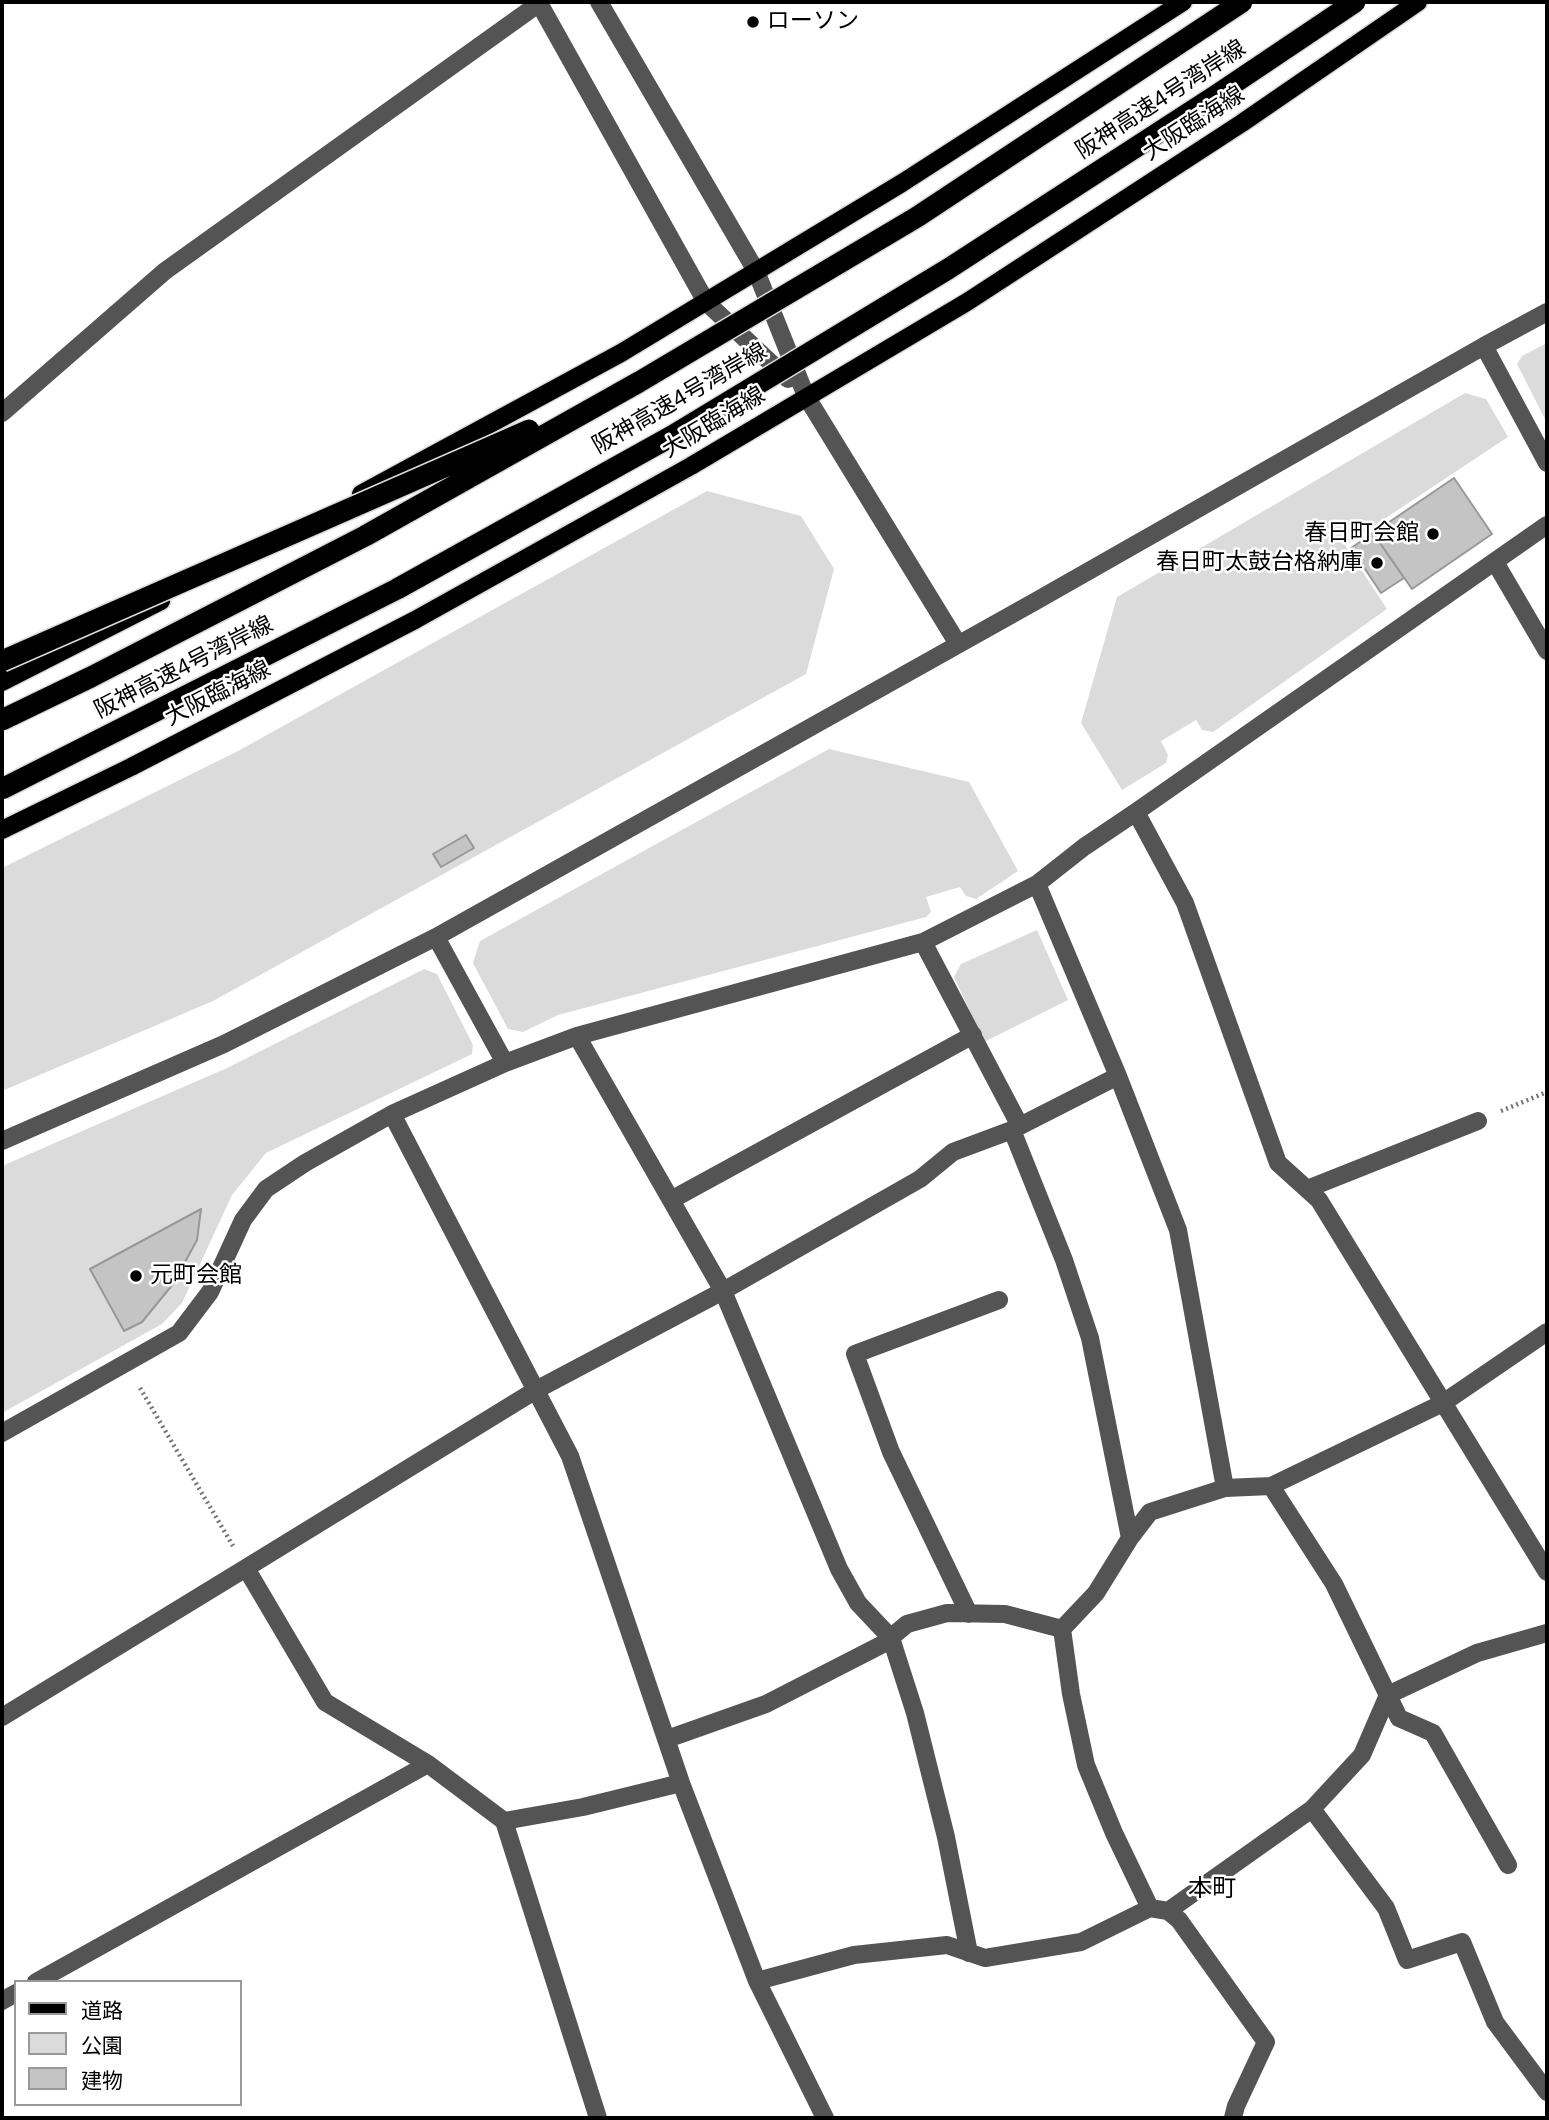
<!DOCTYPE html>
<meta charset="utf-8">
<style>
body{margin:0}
#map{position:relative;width:1549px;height:2120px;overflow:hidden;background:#fff;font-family:Arial,"Noto Sans JP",sans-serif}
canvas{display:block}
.frame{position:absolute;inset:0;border:4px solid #000;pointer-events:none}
.legend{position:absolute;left:14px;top:1980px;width:228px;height:126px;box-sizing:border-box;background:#fff;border:2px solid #999;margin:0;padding:9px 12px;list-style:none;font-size:21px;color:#000}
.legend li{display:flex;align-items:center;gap:14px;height:35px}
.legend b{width:35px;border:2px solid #999}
</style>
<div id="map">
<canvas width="1549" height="2120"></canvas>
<div class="frame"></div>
<ul class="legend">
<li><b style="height:9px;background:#000"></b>道路</li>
<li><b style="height:19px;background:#dbdbdb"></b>公園</li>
<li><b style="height:19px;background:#c4c4c4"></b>建物</li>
</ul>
</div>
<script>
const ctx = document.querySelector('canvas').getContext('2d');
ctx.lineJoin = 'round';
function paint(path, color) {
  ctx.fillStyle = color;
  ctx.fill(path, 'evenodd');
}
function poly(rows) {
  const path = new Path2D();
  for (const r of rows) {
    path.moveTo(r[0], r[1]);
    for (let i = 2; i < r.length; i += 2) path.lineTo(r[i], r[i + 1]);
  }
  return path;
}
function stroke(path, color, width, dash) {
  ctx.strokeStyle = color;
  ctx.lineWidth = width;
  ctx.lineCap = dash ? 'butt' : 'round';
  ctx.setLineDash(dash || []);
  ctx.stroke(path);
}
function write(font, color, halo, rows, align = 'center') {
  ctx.font = font + ' Arial,"Noto Sans JP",sans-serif';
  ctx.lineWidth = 5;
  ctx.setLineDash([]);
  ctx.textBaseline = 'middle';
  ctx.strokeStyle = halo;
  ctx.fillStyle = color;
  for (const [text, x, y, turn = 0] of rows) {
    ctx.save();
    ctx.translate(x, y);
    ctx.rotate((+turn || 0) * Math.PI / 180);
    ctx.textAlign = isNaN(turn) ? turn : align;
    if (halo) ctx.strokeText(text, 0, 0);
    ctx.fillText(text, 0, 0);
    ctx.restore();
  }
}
paint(poly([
 [1547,343,1547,423,1517,364,1522,356],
 [1465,393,1486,399,1508,437,1345,545,1387,609,1213,732,1202,730,1196,720,1161,741,1168,755,1166,763,1122,790,1081,723,1117,597],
 [707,491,801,516,834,569,806,674,213,1001,2,1091,2,868,238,751],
 [829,749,969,782,1018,871,976,899,966,896,960,887,926,897,931,912,926,917,558,1015,523,1032,508,1029,473,963,480,941],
 [1037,930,1068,1000,984,1042,954,977,961,964],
 [424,969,437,974,473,1045,472,1054,266,1153,232,1195,182,1303,162,1324,2,1413,2,1166,227,1068]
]), '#dbdbdb');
const building = poly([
 [1454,478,1492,534,1412,589,1373,533,1454,478],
 [1373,533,1404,578,1381,593,1351,548,1373,533],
 [466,835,474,848,441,867,433,854,466,835],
 [201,1209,197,1240,173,1284,142,1322,124,1331,90,1269,201,1209]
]);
paint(building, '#c4c4c4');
stroke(building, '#989898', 2);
const major = poly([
 [361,494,621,353,902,183,1183,2],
 [2,682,161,601],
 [2,830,131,767,415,620,691,466,967,302,1242,123,1418,2]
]);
stroke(major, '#dbdbdb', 21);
stroke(poly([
 [1501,1111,1547,1092],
 [140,1388,233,1546]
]), '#767676', 4.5, [2, 3.5]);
stroke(poly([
 [599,2,756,271,806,396,958,644],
 [539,3,706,302,788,379],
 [1484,346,1547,463],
 [2,413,165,271,541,2],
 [1495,562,1547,651],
 [1136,812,1185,903,1278,1163,1319,1200,1547,1572],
 [1037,884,1118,1076,1178,1230,1225,1488],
 [436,937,505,1063],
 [923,942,1020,1126],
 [577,1036,723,1291,839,1569,858,1603,891,1638,915,1713,946,1837,969,1953],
 [392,1114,570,1456,681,1783,757,1981,825,2118],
 [1012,1130,1064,1260,1090,1338,1130,1538],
 [2,1141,224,1044,436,937,1036,601,1484,346,1547,312],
 [1307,1189,1478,1121],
 [671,1200,973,1035],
 [2,1433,179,1333,210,1292,243,1220,266,1189,305,1163,392,1114,505,1063,577,1036,923,942,1037,884,1084,847,1136,812,1547,525],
 [1271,1486,1334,1584,1399,1718,1433,1733,1508,1865],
 [246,1568,536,1390,723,1291,920,1179,953,1152,1012,1130,1118,1076],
 [969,1614,891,1452,855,1354,999,1300],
 [1062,1629,1071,1694,1086,1765,1114,1833,1150,1908],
 [2,1717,246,1568,325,1702,428,1764,504,1821,598,2118],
 [667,1739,766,1704,883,1644,907,1624,947,1613,1005,1614,1062,1629,1096,1593,1130,1538,1150,1512,1225,1488,1271,1486,1443,1403,1547,1332],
 [1312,1809,1386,1908,1407,1960,1462,1942,1495,2022,1547,2092],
 [504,1821,583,1807,681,1783],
 [1168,1911,1312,1809,1362,1755,1388,1695,1477,1653,1547,1633],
 [757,1981,854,1955,947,1945,985,1958,1081,1942,1150,1908,1168,1911,1179,1920,1266,2042,1236,2106,1233,2118],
 [36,1982,428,1764],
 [2,2001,16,1993]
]), '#545454', 18);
stroke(major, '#000', 18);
const highwayBridge = poly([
 [2,661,529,430],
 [2,720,91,677,365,536,639,382,917,217,1242,2],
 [2,789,397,589,672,436,948,269,1218,94,1355,2]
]);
stroke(highwayBridge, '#dbdbdb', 24, []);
stroke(highwayBridge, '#000', 21);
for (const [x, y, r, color] of [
 [753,22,7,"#000"],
 [1433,534,7,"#000"],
 [1377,563,7,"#000"],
 [136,1276,7,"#000"]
]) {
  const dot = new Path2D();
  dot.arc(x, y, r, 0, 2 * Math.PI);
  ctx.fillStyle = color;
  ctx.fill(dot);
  stroke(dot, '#fff', 2.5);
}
write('23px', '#000', '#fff', [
 ["ローソン",767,22],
 ["春日町会館",1419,534,"right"],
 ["春日町太鼓台格納庫",1363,563,"right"],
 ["元町会館",150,1276]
], 'left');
write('23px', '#000', '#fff', [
 ["阪神高速4号湾岸線",1161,100,-33],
 ["大阪臨海線",1194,124,-33],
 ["阪神高速4号湾岸線",680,399,-30],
 ["大阪臨海線",714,423,-31],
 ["阪神高速4号湾岸線",184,668,-27],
 ["大阪臨海線",218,694,-27]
]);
write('24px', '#000', '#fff', [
 ["本町",1212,1889]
]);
</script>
